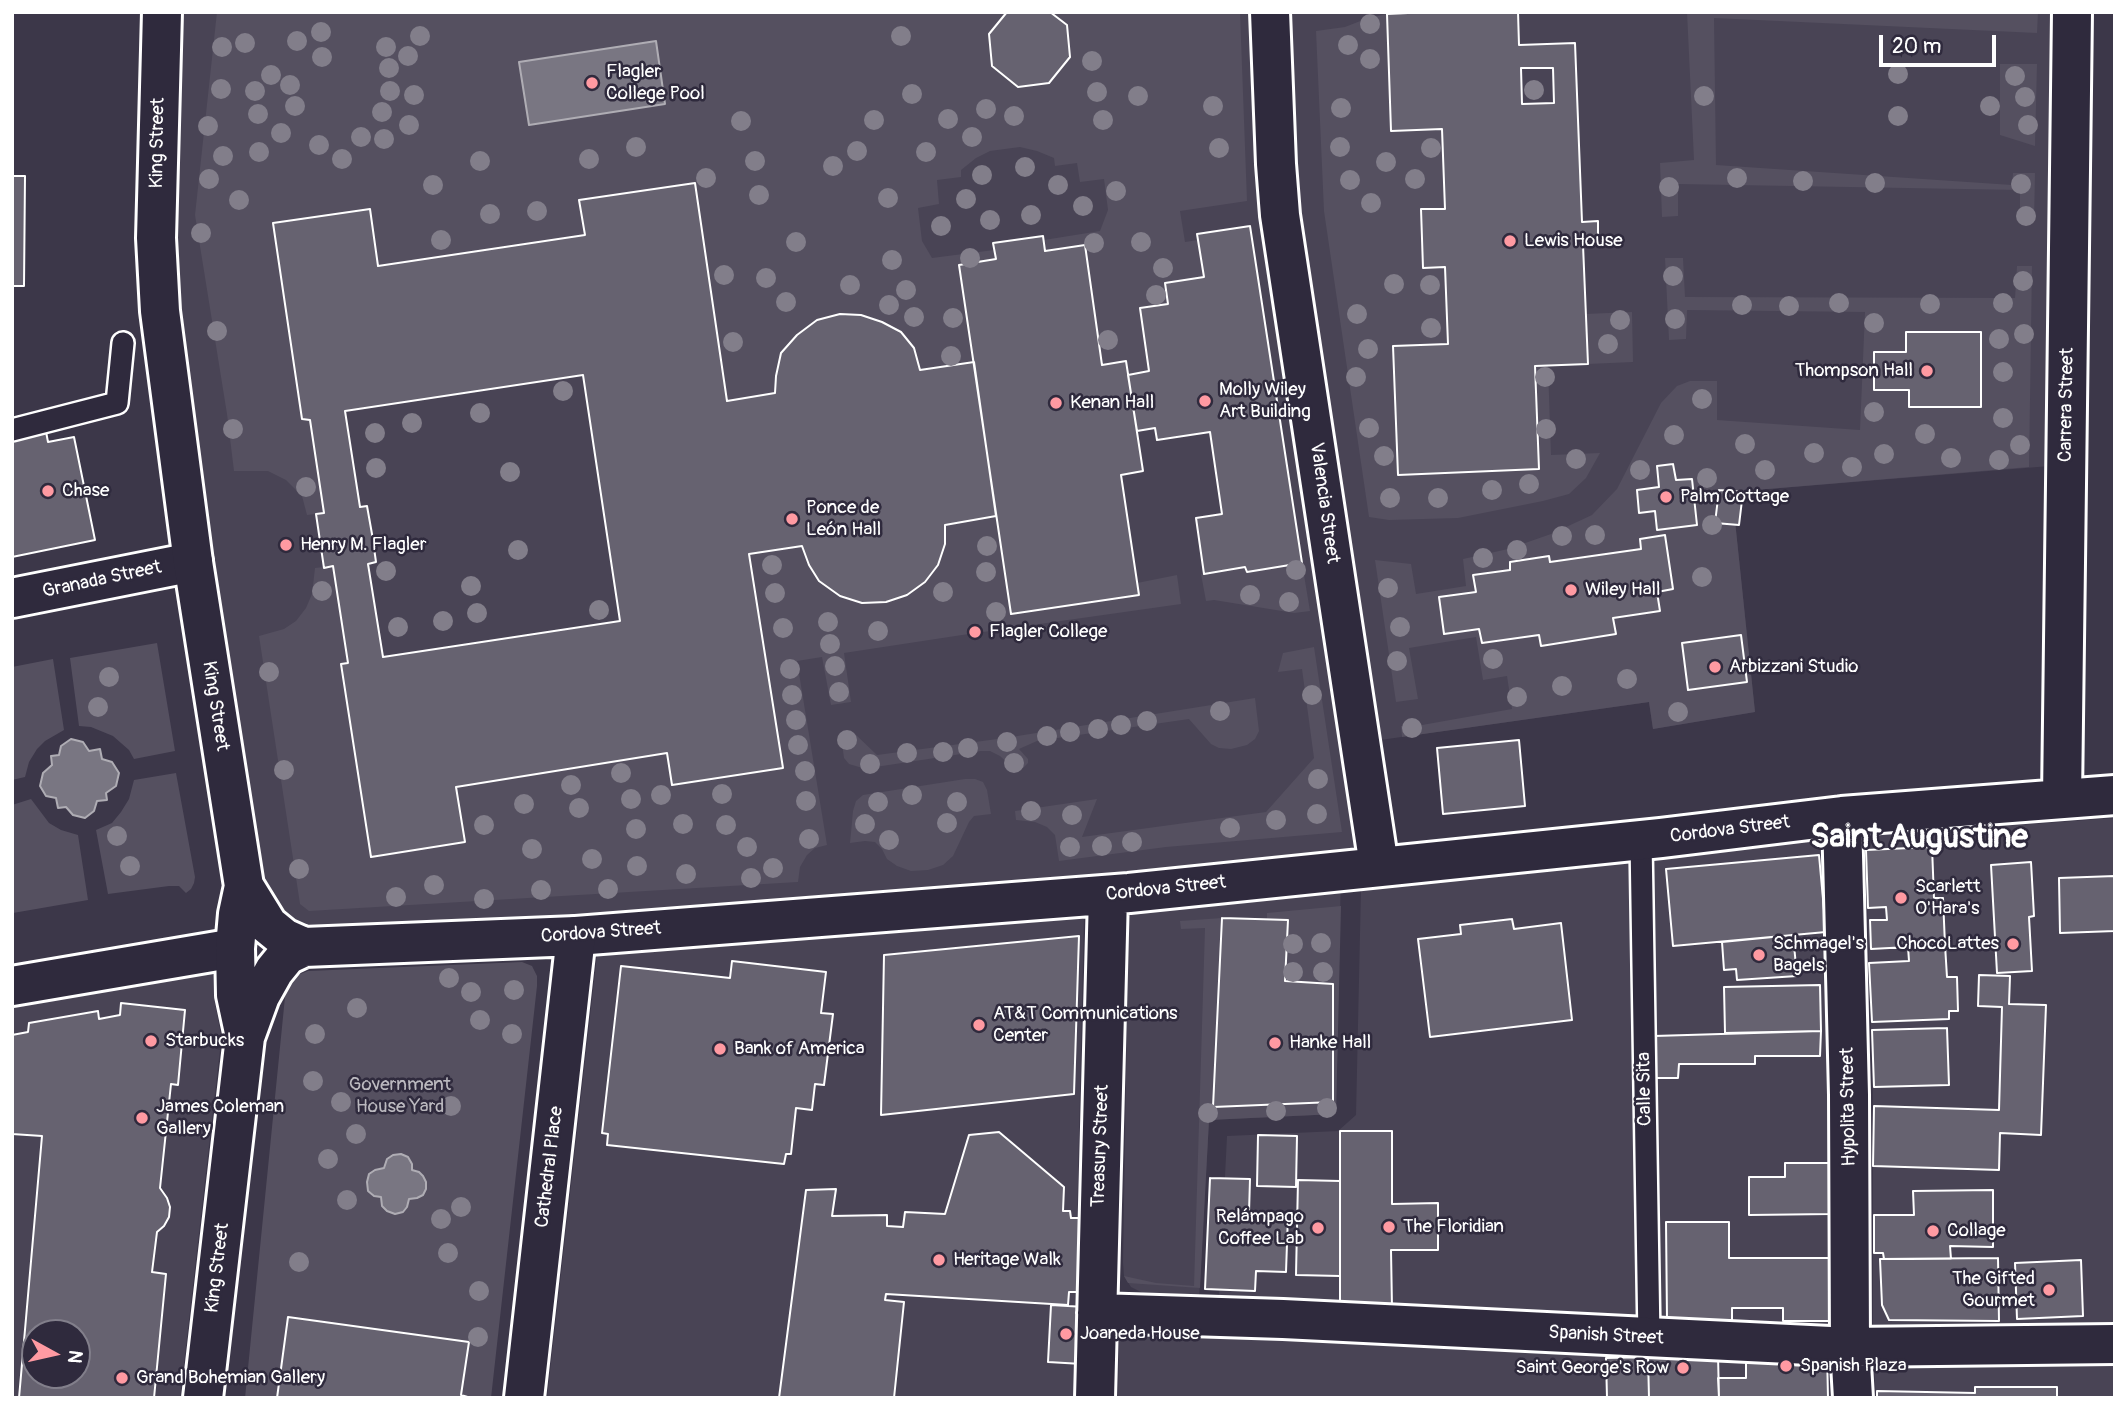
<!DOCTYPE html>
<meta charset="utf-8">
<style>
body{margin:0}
#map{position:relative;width:2127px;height:1410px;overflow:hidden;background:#3c3749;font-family:Pangolin,sans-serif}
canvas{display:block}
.frame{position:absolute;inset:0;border:14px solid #fff;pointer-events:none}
.north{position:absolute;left:21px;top:1319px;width:70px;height:70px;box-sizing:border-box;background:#2f2a3d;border:2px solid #827f8b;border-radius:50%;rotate:98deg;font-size:19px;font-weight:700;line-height:28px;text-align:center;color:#fff}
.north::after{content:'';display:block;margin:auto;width:24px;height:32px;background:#ff9aa2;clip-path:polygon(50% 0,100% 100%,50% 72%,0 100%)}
.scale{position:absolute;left:1879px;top:35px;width:117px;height:32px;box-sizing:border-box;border:4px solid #fff;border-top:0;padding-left:9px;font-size:21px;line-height:24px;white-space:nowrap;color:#fff;-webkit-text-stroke:5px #2f2a3d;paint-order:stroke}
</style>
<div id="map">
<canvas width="2127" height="1410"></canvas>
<div class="frame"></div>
<div class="north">N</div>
<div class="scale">20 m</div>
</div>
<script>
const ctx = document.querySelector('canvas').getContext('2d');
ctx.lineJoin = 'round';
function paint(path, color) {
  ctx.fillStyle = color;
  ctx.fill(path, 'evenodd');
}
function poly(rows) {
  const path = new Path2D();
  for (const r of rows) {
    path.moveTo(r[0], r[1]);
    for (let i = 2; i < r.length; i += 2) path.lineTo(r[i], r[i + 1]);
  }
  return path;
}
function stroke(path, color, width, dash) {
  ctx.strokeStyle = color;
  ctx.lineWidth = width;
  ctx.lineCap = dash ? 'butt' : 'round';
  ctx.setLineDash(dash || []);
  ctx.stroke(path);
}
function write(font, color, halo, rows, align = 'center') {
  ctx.font = font + ' Pangolin,sans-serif';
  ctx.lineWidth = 5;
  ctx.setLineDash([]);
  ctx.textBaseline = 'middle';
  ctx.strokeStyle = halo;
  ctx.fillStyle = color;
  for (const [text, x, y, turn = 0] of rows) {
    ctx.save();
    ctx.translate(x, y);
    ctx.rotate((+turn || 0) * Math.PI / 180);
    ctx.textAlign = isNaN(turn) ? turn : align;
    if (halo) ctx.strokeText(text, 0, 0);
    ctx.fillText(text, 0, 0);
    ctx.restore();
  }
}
paint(poly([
 [162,12,2056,12,2050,466,1732,492,1755,712,1653,729,1649,702,1359,743,1379,866,1341,871,1336,1114,1209,1120,1199,1300,1147,1295,1131,1287,1124,1276,1123,1262,1129,893,423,943,268,925,193,562],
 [2115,818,2115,1324,1873,1327,1873,1095,1865,836],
 [1820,840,1827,1094,1827,1326,1219,1297,1227,1136,1338,1131,1356,1115,1361,888,1680,856],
 [1084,918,1073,1398,547,1398,597,955],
 [213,973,214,998,221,1035,216,1049,220,1050,180,1398,12,1398,12,1008],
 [35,1333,77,1333,77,1375,35,1375],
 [1119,1334,1259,1338,1828,1367,1830,1398,1118,1398],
 [2115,1364,2115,1398,1876,1398,1874,1367]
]), '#494455');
paint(poly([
 [217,12,1240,12,1247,201,1180,211,1185,242,1198,240,1204,277,1165,284,1168,304,1140,309,1149,371,1128,375,1126,361,1102,365,1085,246,1045,251,1044,240,1100,231,1108,210,1104,179,1080,182,1077,163,1055,166,1054,158,1037,151,1020,147,990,151,976,158,961,170,961,177,937,180,939,204,918,208,922,241,932,258,994,250,996,259,959,265,974,362,920,370,914,348,901,332,882,322,861,315,840,314,817,320,797,335,781,353,776,376,775,393,727,401,695,183,579,200,585,235,378,266,370,209,274,223,302,419,310,420,324,513,307,515,302,496,286,480,268,471,234,471,227,414,195,215],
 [1687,12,2038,12,2037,33,1714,18,1716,165,2012,185,2013,173,2035,173,2034,222,2020,222,2020,190,1678,184,1678,216,1662,217,1660,163,1694,160],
 [1387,14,1391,130,1442,129,1445,209,1422,209,1424,267,1445,267,1448,344,1393,347,1398,475,1539,469,1535,366,1548,366,1551,455,1600,453,1586,478,1569,494,1543,501,1458,518,1389,520,1369,517,1324,211,1316,31,1345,27,1368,18],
 [2000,64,2037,64,2035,146,2000,135],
 [1665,258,1683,258,1685,297,2015,298,2017,266,2032,266,2029,467,1732,492,1755,712,1653,729,1649,702,1402,737,1401,726,1422,725,1512,709,1507,676,1483,680,1476,637,1409,648,1418,699,1396,702,1375,560,1411,564,1416,594,1466,586,1463,559,1508,549,1551,534,1592,515,1617,489,1661,403,1677,386,1690,381,1717,381,1717,420,1860,430,1865,312,1687,310,1686,339,1669,340],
 [1665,536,1673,589,1657,592,1660,611,1613,618,1615,634,1541,646,1539,635,1482,643,1479,629,1444,634,1439,597,1476,592,1474,575,1510,570,1510,562,1549,557,1551,562,1641,549,1640,539],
 [1632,312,1633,362,1588,364,1585,314],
 [996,516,1011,614,1139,595,1137,583,1177,575,1181,604,962,635,844,653,851,702,831,705,822,657,797,661,827,845,815,848,807,855,800,867,798,882,309,911,300,904,259,636,284,629,296,621,306,608,312,594,315,568,333,566,348,663,372,857,465,842,456,787,667,753,673,785,782,767,749,554,802,546,809,565,819,581,840,596,862,603,886,602,907,595,925,582,938,566,945,544,945,525],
 [1302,563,1310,611,1294,613,1214,600,1206,601,1201,574,1245,567,1247,572],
 [157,643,175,751,134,759,129,750,113,736,91,727,79,726,70,658],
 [1314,647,1342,832,1166,847,1059,861,1055,835,1047,827,1035,822,1016,820,1015,811,1097,799,1082,837,1266,812,1314,758,1302,669,1278,672,1283,653],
 [53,659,64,730,45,741,37,749,29,762,25,777,12,780,12,667],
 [1255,698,1259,731,1255,739,1247,745,1231,749,1219,748,1211,744,1189,719,1037,741,1019,749,1028,759,1028,763,1023,768,1012,767,1000,756,990,751,981,751,869,768,859,767,849,764,844,758,841,736,843,733,848,732,855,734,877,755,1005,738],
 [176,773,195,877,194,883,191,889,186,893,179,886,169,886,108,894,96,830,112,823,121,812,129,799,134,780],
 [965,779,975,779,983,782,987,790,991,814,974,816,969,822,953,856,943,865,928,870,911,871,897,866,887,859,882,849,875,842,865,841,850,843,853,811,856,801,863,795],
 [31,799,49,823,61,830,78,835,88,900,13,913,12,805],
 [1341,906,1336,1114,1209,1120,1200,1288,1128,1283,1124,1276,1156,1283,1194,1286,1205,928,1181,929,1180,921,1222,918,1213,1107,1332,1102,1333,984,1285,981,1267,920,1267,913],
 [522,962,532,966,537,976,537,986,491,1398,245,1398,286,987,290,978,308,971]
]), '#555060');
const water = poly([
 [656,41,665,104,529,125,519,62,656,41],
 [71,739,83,742,89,751,100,749,102,759,112,762,119,773,116,786,106,793,107,800,97,801,94,811,85,818,73,815,66,807,58,808,56,798,46,796,40,786,43,773,52,765,51,756,59,755,61,746,71,739],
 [401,1154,408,1157,412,1164,412,1170,419,1172,423,1176,426,1182,426,1189,423,1195,417,1198,409,1199,407,1207,403,1212,395,1214,387,1211,382,1206,381,1197,374,1196,368,1191,367,1182,369,1174,375,1170,384,1168,387,1159,393,1155,401,1154]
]);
paint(water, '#797682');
stroke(water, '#afadb4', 2);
const building = poly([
 [1007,12,1050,12,1067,25,1070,57,1049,83,1018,87,992,66,989,34,1007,12],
 [1429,12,1518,12,1519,45,1575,43,1582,222,1598,221,1598,245,1583,245,1588,364,1535,366,1539,469,1398,475,1393,346,1448,344,1445,267,1423,268,1421,209,1445,209,1442,129,1391,131,1387,14,1429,12],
 [1521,68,1553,68,1554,103,1522,104,1521,68],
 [12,176,25,176,24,286,12,286,12,176],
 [695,183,727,401,775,393,776,376,781,353,797,335,817,320,840,314,861,315,882,322,901,332,914,348,920,370,974,362,996,516,945,525,945,544,938,565,925,582,907,595,886,602,862,603,840,596,819,581,809,565,802,546,749,554,783,768,672,785,667,753,456,787,465,842,371,857,341,664,348,663,333,566,324,568,316,514,324,513,310,420,302,419,273,223,370,209,378,266,585,235,579,200,695,183],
 [583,375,620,621,383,657,368,564,376,562,372,534,367,506,360,507,345,411,583,375],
 [1250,226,1302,563,1247,572,1245,567,1204,574,1196,518,1222,514,1210,432,1157,440,1155,428,1137,431,1128,375,1149,371,1140,308,1168,304,1165,283,1204,277,1197,234,1250,226],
 [1043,236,1045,251,1085,245,1102,365,1126,361,1143,471,1121,475,1139,595,1011,614,959,265,996,259,993,243,1043,236],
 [1906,332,1981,332,1981,407,1909,407,1909,390,1874,390,1874,352,1906,352,1906,332],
 [43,416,48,442,74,437,95,540,12,557,12,422,43,416],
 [1673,464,1676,480,1692,479,1697,525,1657,530,1655,511,1639,513,1637,490,1659,487,1657,466,1673,464],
 [1719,490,1743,492,1739,525,1715,523,1719,490],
 [1665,535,1673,589,1657,592,1660,611,1613,618,1616,634,1541,646,1539,635,1482,643,1479,629,1444,634,1439,597,1476,592,1473,575,1510,570,1510,562,1549,556,1550,562,1641,549,1640,539,1665,535],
 [1741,635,1747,682,1688,690,1682,643,1741,635],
 [1519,740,1525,806,1443,814,1437,748,1519,740],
 [1932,847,1934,898,1943,898,1945,945,1871,949,1870,920,1887,920,1886,907,1868,908,1866,850,1932,847],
 [1819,855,1826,932,1673,946,1666,869,1819,855],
 [2031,862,2034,916,2029,917,2032,971,1997,973,1991,865,2031,862],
 [2115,876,2115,931,2060,933,2059,878,2115,876],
 [1222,918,1288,920,1285,981,1333,984,1333,1102,1213,1107,1222,918],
 [1512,919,1514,929,1561,923,1572,1020,1430,1037,1418,939,1461,934,1460,925,1512,919],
 [1793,935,1797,976,1737,980,1736,969,1724,970,1722,942,1793,935],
 [1079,936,1074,1094,881,1115,884,955,1079,936],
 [1945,945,1947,977,1957,977,1958,1011,1949,1011,1949,1019,1872,1022,1869,963,1909,961,1908,947,1945,945],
 [732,961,826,972,821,1013,833,1014,824,1085,815,1084,812,1110,796,1108,791,1154,786,1154,784,1164,607,1145,608,1134,602,1133,621,966,730,978,732,961],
 [1979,975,2010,976,2009,1004,2046,1005,2041,1135,2000,1133,1999,1170,1873,1166,1874,1106,1999,1110,2002,1007,1978,1006,1979,975],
 [1820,985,1821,1031,1725,1033,1724,987,1820,985],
 [121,1003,185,1010,178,1085,171,1084,160,1188,167,1198,170,1207,169,1217,164,1226,157,1232,152,1272,166,1274,154,1398,19,1398,42,1136,12,1134,12,1035,28,1032,29,1023,98,1011,99,1019,120,1015,121,1003],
 [35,1333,77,1333,77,1375,35,1375,35,1333],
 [1947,1028,1949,1085,1874,1087,1872,1030,1947,1028],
 [1821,1031,1820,1056,1755,1056,1755,1064,1679,1064,1678,1078,1653,1078,1654,1036,1821,1031],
 [1340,1131,1392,1131,1392,1204,1438,1203,1438,1250,1391,1250,1392,1308,1340,1309,1340,1131],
 [999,1132,1064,1187,1063,1211,1070,1211,1071,1218,1082,1218,1081,1292,1069,1292,1068,1305,886,1294,885,1300,904,1302,894,1398,779,1398,806,1190,836,1189,832,1216,887,1215,887,1226,903,1227,905,1212,945,1214,969,1135,999,1132],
 [1258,1135,1297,1136,1296,1187,1257,1186,1258,1135],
 [1785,1163,1831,1163,1831,1214,1749,1215,1749,1177,1785,1177,1785,1163],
 [1210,1178,1250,1179,1249,1213,1288,1215,1286,1272,1256,1271,1255,1291,1205,1289,1210,1178],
 [1298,1180,1340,1181,1340,1276,1296,1275,1298,1180],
 [1993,1190,1993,1247,1950,1246,1951,1259,1884,1259,1883,1253,1874,1253,1874,1215,1914,1215,1913,1191,1993,1190],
 [1666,1222,1729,1222,1729,1258,1834,1258,1834,1321,1783,1321,1783,1308,1732,1308,1732,1320,1667,1320,1666,1222],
 [1998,1258,1999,1321,1889,1320,1882,1305,1880,1259,1998,1258],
 [2081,1260,2083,1316,2017,1319,2015,1263,2081,1260],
 [1051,1305,1085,1307,1082,1364,1048,1362,1051,1305],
 [288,1317,469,1342,461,1395,471,1398,277,1398,288,1317],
 [1827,1352,1828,1398,1719,1398,1718,1378,1746,1378,1746,1354,1827,1352],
 [1718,1355,1719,1398,1649,1398,1648,1357,1718,1355],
 [1648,1357,1649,1398,1607,1398,1606,1358,1648,1357],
 [1975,1387,2057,1387,2057,1397,2092,1398,1877,1398,1877,1391,1975,1393,1975,1387]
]);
paint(building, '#666270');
stroke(building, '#fff', 2);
const service = poly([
 [12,430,117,403,123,343],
 [1641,840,1649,1339]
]);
const minor = poly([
 [1270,12,1276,164,1280,215,1379,866],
 [12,598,193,562],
 [2062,798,2072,12],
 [1842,816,1849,1095,1850,1347,1853,1398],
 [576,936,1129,893,1661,838,1842,816,2115,795],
 [12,986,235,948],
 [1097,1313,1283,1319,1850,1347,2115,1344],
 [1095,1398,1108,895]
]);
const primary = poly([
 [162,12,156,238,160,311,193,562,244,886,238,914,235,948,236,995,245,1037,203,1398],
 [244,886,268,925,284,938,304,947,576,936,524,1398],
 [245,1037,260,996,274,971,287,955,304,947]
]);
stroke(service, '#fff', 26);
stroke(minor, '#fff', 44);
stroke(primary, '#fff', 44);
stroke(service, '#2f2a3d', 21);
stroke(minor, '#2f2a3d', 38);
stroke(primary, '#2f2a3d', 38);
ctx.fillStyle = '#827e8a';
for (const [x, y] of [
 [1370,24],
 [321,32],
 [420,36],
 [901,36],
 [297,41],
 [245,43],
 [1348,45],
 [222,47],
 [386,47],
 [408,56],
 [322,57],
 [1370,59],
 [1092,61],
 [389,68],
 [1898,74],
 [271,75],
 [2015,76],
 [290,85],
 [221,89],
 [1534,90],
 [255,91],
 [390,91],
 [1097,92],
 [912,94],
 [414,95],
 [1138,96],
 [1704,96],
 [2025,97],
 [295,106],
 [1213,106],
 [1990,106],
 [1341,108],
 [986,109],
 [382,112],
 [258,114],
 [1014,116],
 [1898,116],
 [948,119],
 [874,120],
 [1103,120],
 [741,121],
 [409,125],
 [2028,125],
 [208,126],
 [281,133],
 [361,137],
 [972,137],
 [384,139],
 [319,145],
 [636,147],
 [1340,147],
 [1219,148],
 [1431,148],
 [857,151],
 [259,152],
 [926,152],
 [223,156],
 [342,159],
 [589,159],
 [480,161],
 [755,161],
 [1386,162],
 [833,166],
 [1025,167],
 [982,175],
 [706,178],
 [1737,178],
 [209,179],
 [1415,179],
 [1350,180],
 [1803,181],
 [1875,183],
 [2021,184],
 [433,185],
 [1058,185],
 [1669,187],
 [1116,191],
 [759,195],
 [888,198],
 [966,199],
 [239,200],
 [1371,203],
 [1083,206],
 [537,211],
 [490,214],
 [1031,215],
 [2026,216],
 [990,220],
 [941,226],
 [201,233],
 [441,240],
 [796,242],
 [1141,242],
 [1094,243],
 [970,258],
 [892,260],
 [1163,268],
 [724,275],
 [1673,276],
 [766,278],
 [2023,281],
 [1394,284],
 [850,285],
 [1430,285],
 [906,290],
 [1156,295],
 [786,302],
 [1839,303],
 [2003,303],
 [1930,304],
 [889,305],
 [1742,305],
 [1789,306],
 [1357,314],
 [914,317],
 [953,318],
 [1675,319],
 [1620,320],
 [1874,323],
 [1431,328],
 [217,331],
 [2024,334],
 [1999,339],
 [1108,340],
 [733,342],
 [1608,344],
 [1368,349],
 [951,356],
 [2003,372],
 [1356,377],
 [1545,377],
 [563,391],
 [1702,399],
 [1874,412],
 [480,413],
 [2003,418],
 [412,423],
 [1369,428],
 [233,429],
 [1546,429],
 [375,433],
 [1925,434],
 [1674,435],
 [1745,444],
 [2020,445],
 [1814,453],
 [1884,454],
 [1384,456],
 [1951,458],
 [1576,459],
 [1999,460],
 [1852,467],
 [376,468],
 [1640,470],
 [1765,470],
 [510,472],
 [1707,478],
 [1529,484],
 [306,487],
 [1492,490],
 [1390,498],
 [1438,498],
 [1712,525],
 [1595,535],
 [1562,536],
 [987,546],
 [518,550],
 [1517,550],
 [1483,558],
 [772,565],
 [1296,570],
 [386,571],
 [986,572],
 [1702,577],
 [471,586],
 [1388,588],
 [322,591],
 [943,592],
 [775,593],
 [1250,595],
 [1289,602],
 [599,610],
 [996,612],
 [477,613],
 [443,621],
 [828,622],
 [398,627],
 [1400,627],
 [783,628],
 [878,631],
 [830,644],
 [1493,659],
 [1397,661],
 [835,666],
 [790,669],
 [269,672],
 [109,677],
 [1627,679],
 [1562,686],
 [839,692],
 [792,695],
 [1312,695],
 [1517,697],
 [98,707],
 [1220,711],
 [1678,712],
 [796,720],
 [1147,721],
 [1121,725],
 [1412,728],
 [1098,729],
 [1070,732],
 [1047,736],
 [847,740],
 [1007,742],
 [798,745],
 [968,748],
 [943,752],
 [907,753],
 [1014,763],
 [870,764],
 [284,770],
 [805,771],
 [621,773],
 [1318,779],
 [571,785],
 [722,794],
 [661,795],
 [912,795],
 [631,799],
 [806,801],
 [878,802],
 [957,802],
 [524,804],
 [579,808],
 [1031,811],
 [1317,814],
 [1072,815],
 [1276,820],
 [947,823],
 [683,824],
 [865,824],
 [484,825],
 [726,825],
 [1230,828],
 [636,829],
 [117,836],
 [809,839],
 [889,840],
 [1132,842],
 [1102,846],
 [747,847],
 [1070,847],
 [532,849],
 [592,859],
 [130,866],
 [637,866],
 [773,868],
 [299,869],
 [686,874],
 [751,878],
 [434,885],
 [608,889],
 [541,890],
 [396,897],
 [484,899],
 [1321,943],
 [1293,944],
 [1293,972],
 [1323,972],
 [449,978],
 [514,990],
 [471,992],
 [357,1008],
 [480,1020],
 [315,1034],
 [512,1034],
 [313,1081],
 [341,1102],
 [451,1106],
 [1327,1108],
 [1276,1111],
 [1208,1113],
 [356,1134],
 [328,1159],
 [347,1200],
 [461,1207],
 [441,1219],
 [448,1253],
 [299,1262],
 [479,1291],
 [478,1337]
]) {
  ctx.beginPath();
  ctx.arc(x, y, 10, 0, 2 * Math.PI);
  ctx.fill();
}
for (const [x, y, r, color] of [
 [592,83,7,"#ff9aa2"],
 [1510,241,7,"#ff9aa2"],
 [1927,371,7,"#ff9aa2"],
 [1205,401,7,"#ff9aa2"],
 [1056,403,7,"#ff9aa2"],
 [48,491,7,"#ff9aa2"],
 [1666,497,7,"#ff9aa2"],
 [792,519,7,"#ff9aa2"],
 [286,545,7,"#ff9aa2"],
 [1571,590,7,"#ff9aa2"],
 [975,632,7,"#ff9aa2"],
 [1715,667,7,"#ff9aa2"],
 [1901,898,7,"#ff9aa2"],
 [2013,944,7,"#ff9aa2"],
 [1759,955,7,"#ff9aa2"],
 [979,1025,7,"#ff9aa2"],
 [151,1041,7,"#ff9aa2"],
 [1275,1043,7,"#ff9aa2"],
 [720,1049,7,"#ff9aa2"],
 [142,1118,7,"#ff9aa2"],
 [1389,1227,7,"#ff9aa2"],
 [1318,1228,7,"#ff9aa2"],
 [1933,1231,7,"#ff9aa2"],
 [939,1260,7,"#ff9aa2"],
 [2049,1290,7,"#ff9aa2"],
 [1066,1334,7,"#ff9aa2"],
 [1786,1366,7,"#ff9aa2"],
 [1683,1368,7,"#ff9aa2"],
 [122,1378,7,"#ff9aa2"]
]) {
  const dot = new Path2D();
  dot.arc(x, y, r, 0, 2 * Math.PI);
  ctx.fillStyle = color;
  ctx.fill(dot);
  stroke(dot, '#2f2a3d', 2.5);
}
write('19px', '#fff', '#2f2a3d', [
 ["Flagler",606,72],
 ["College Pool",606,94],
 ["Lewis House",1524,241],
 ["Thompson Hall",1913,371,"right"],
 ["Molly Wiley",1219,390],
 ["Art Building",1219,412],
 ["Kenan Hall",1070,403],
 ["Chase",62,491],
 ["Palm Cottage",1680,497],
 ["Ponce de",806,508],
 ["León Hall",806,530],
 ["Henry M. Flagler",300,545],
 ["Wiley Hall",1585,590],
 ["Flagler College",989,632],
 ["Arbizzani Studio",1729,667],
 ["Scarlett",1915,887],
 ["O'Hara's",1915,909],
 ["Schmagel's",1773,944],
 ["Bagels",1773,966],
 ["ChocoLattes",1999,944,"right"],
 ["AT&T Communications",993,1014],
 ["Center",993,1036],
 ["Starbucks",165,1041],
 ["Hanke Hall",1289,1043],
 ["Bank of America",734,1049],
 ["James Coleman",156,1107],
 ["Gallery",156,1129],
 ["Relámpago",1304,1217,"right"],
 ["Coffee Lab",1304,1239,"right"],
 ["The Floridian",1403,1227],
 ["Collage",1947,1231],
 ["Heritage Walk",953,1260],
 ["The Gifted",2035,1279,"right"],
 ["Gourmet",2035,1301,"right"],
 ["Joaneda House",1080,1334],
 ["Spanish Plaza",1800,1366],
 ["Saint George's Row",1669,1368,"right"],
 ["Grand Bohemian Gallery",136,1378]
], 'left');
write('19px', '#fff', '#2f2a3d', [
 ["King Street",158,143,-89],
 ["Carrera Street",2067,405,-89],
 ["Valencia Street",1324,503,82],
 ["Granada Street",102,580,-12],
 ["King Street",215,706,81],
 ["Cordova Street",1730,830,-7],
 ["Cordova Street",1166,889,-6],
 ["Cordova Street",601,933,-4],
 ["Calle Sita",1645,1089,-91],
 ["Hypolita Street",1849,1107,-91],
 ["Treasury Street",1101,1146,-88],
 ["Cathedral Place",550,1167,-83],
 ["King Street",218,1268,-83],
 ["Spanish Street",1606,1336,3]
]);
write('19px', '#bbb9bf', '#2f2a3d', [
 ["Government",400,1085],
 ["House Yard",400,1107]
]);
write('bold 33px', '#fff', '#2f2a3d', [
 ["Saint Augustine",1919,839]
]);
</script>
